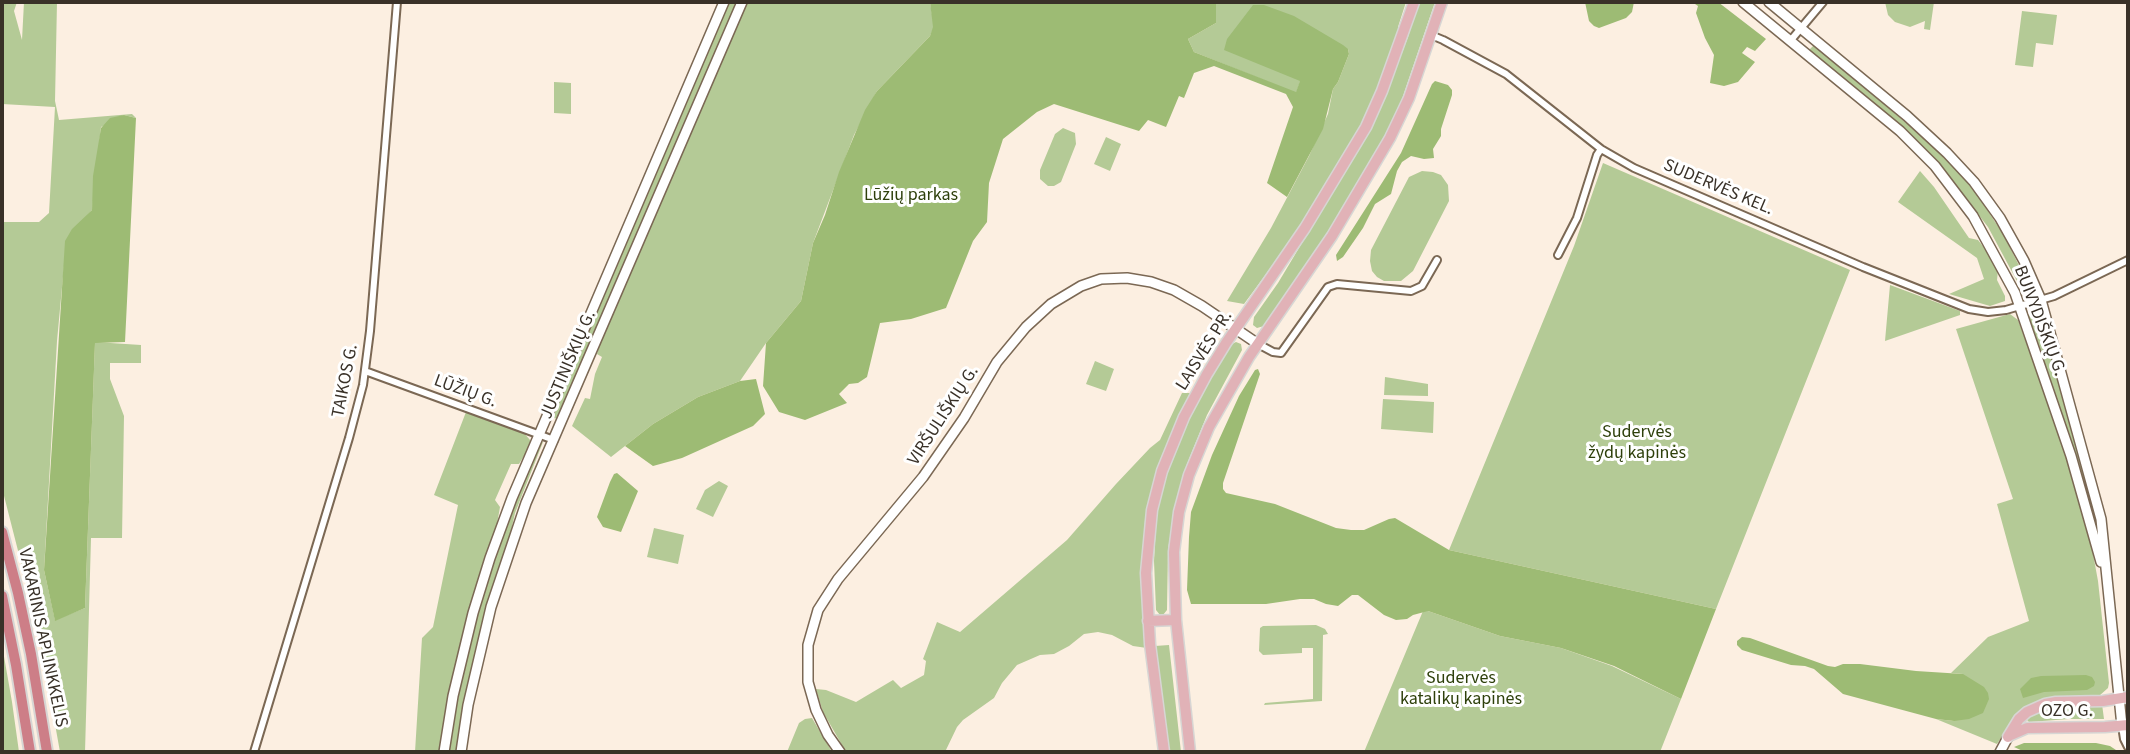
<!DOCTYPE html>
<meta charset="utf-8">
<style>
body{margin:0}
#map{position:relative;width:2130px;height:754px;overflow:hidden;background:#fcefe1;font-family:"Source Sans 3",sans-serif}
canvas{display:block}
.frame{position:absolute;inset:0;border:4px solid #393128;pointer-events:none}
</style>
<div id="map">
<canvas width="2130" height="754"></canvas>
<div class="frame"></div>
</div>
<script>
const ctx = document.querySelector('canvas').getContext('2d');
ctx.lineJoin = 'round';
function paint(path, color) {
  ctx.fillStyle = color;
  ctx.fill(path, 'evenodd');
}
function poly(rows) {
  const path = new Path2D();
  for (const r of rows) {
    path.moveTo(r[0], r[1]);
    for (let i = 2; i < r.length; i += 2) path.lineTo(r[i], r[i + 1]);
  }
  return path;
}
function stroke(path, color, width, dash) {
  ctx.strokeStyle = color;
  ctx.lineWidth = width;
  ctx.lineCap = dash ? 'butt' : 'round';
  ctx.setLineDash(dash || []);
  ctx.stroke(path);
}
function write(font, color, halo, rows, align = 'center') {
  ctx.font = font + ' "Source Sans 3",sans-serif';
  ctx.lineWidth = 6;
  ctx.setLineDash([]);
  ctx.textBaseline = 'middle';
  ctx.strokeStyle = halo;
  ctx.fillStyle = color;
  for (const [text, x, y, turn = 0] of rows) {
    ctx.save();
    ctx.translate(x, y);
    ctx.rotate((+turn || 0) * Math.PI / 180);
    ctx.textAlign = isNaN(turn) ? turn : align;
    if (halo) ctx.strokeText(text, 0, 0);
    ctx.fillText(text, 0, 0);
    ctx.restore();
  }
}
paint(poly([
 [2,2,17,2,14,11,22,40,24,2,57,2,55,101,59,120,132,114,136,118,124,115,101,127,92,210,85,218,64,266,57,341,44,570,55,620,85,608,95,342,141,345,141,363,110,363,110,379,124,416,122,538,91,538,85,752,60,752,38,629,2,488,2,222,39,222,49,213,55,107,2,104],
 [729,2,737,2,558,419,550,417],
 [746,2,930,2,934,27,930,36,877,91,854,135,813,243,801,301,766,343,740,381,698,397,653,424,611,457,572,426,585,398,590,399,595,374,602,357,597,354,600,343],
 [1216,2,1280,2,1288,4,1292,2,1406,2,1398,27,1399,33,1380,87,1365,117,1341,162,1297,232,1244,304,1227,301,1271,228,1309,156,1328,114,1333,89,1338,82,1349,54,1348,49,1300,82,1296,93,1194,52,1188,39,1216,23],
 [1419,2,1435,2,1400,105,1362,180,1337,219,1264,326,1257,328,1253,325,1254,317,1278,283,1366,136,1387,92,1408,37],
 [1885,2,1934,2,1930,30,1924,29,1925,21,1910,27,1895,22,1888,15],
 [2022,11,2057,15,2053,45,2036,43,2033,67,2015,65],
 [1814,45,1932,145,1962,176,1978,196,2003,234,2032,291,2031,297,2025,296,1988,227,1940,165,1892,119,1809,50],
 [554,82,571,83,571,114,554,113],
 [1063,128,1075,133,1076,144,1061,182,1054,186,1048,186,1040,179,1040,170,1055,134],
 [1106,137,1121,144,1110,171,1094,164],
 [1603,163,1850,270,1716,609,1449,550,1574,246],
 [1422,171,1433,172,1441,175,1448,185,1449,201,1413,271,1401,281,1384,281,1377,277,1372,271,1370,261,1371,250,1409,177],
 [1920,171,1934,187,1969,238,1978,240,1986,250,1998,270,1997,280,2005,296,2005,301,1990,306,1949,294,1984,279,1977,258,1898,202],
 [1890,285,1960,311,1960,315,1885,341],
 [2031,313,2038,314,2041,322,2075,432,2097,520,2105,567,2074,449,2029,324,2028,317],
 [2010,314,2018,320,2064,446,2079,495,2091,543,2098,581,2109,683,2108,688,2099,696,2062,697,2012,721,1997,744,1936,719,1954,721,1963,674,1951,673,1988,637,2029,621,1997,504,2013,499,1956,329],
 [1236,342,1241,344,1242,350,1207,415,1187,464,1176,502,1168,549,1167,610,1163,615,1160,615,1156,610,1154,561,1157,506,1173,456,1183,432,1201,394,1232,344],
 [1095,361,1114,369,1106,391,1086,384],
 [1385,377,1428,384,1428,396,1384,395],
 [1182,393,1190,393,1163,453,1156,475,1145,520,1143,569,1147,648,1133,646,1112,635,1098,632,1084,634,1069,646,1054,654,1040,655,1017,665,1002,683,994,698,963,720,957,727,945,752,846,752,823,712,816,689,826,690,856,702,893,680,901,688,924,675,926,661,923,659,937,622,960,632,1067,540,1116,484,1150,448,1160,440],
 [1383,399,1434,402,1433,433,1381,429],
 [466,412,524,433,530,440,530,446,519,464,511,464,495,500,500,507,497,524,478,581,460,646,440,752,415,752,422,638,433,627,458,505,434,495],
 [543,442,515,513,511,531,488,599,471,671,457,752,448,752,458,697,481,597,493,560,528,469,540,443],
 [719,481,728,486,713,517,696,509,705,490],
 [654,528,684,535,678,564,647,557],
 [1423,611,1428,611,1500,636,1561,648,1612,666,1681,699,1660,752,1364,752],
 [1316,625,1325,629,1328,634,1323,635,1322,701,1264,705,1265,703,1313,699,1313,648,1302,648,1302,653,1263,655,1259,651,1260,628,1263,626],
 [2,645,12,702,19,752,2,752],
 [1169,645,1181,752,1167,752,1155,646],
 [2102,704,2104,719,2069,719,2029,722,2027,720,2027,717,2050,706],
 [812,718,832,752,787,752,799,723,805,719]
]), '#b4ca96');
paint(poly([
 [930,2,1216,2,1216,23,1188,39,1194,52,1296,92,1300,81,1224,50,1227,39,1253,5,1264,5,1294,16,1343,45,1348,49,1349,54,1338,82,1333,89,1323,129,1287,197,1267,183,1293,107,1286,94,1214,66,1194,73,1184,98,1179,96,1166,127,1148,120,1139,131,1054,104,1037,112,1003,139,989,183,987,222,973,241,946,308,911,319,880,323,867,377,858,383,849,384,839,394,847,403,805,420,779,412,763,386,766,343,801,301,813,243,825,215,839,172,865,110,877,91,930,36,933,27],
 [1585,2,1634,2,1632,12,1626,18,1599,28,1594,26,1589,21],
 [1692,2,1718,2,1766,39,1755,51,1747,47,1742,53,1755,62,1738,82,1724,86,1710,83,1714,55,1705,38,1696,13,1698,6],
 [1435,81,1448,85,1452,90,1452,95,1441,129,1441,136,1433,149,1434,158,1424,159,1411,156,1402,162,1397,171,1391,194,1375,204,1363,228,1343,257,1337,261,1336,255,1401,153,1432,84],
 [124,115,136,118,125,342,95,343,85,608,55,621,44,570,65,241,72,229,92,210,93,176,101,128,110,118],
 [1258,369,1260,374,1223,483,1223,489,1226,493,1275,504,1336,528,1351,530,1364,530,1389,519,1395,518,1449,550,1716,609,1681,699,1614,666,1561,648,1500,636,1428,611,1413,615,1407,619,1396,620,1384,615,1358,595,1352,595,1338,606,1326,604,1314,599,1300,599,1266,604,1191,604,1187,590,1189,537,1191,512,1212,455,1239,396,1255,370],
 [756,379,765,414,753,426,682,458,653,466,625,446,653,424,698,397,740,381],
 [617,473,638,491,621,532,603,527,597,517,610,482,614,474],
 [1742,637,1750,638,1828,666,1835,667,1843,664,1860,664,1916,671,1963,674,1984,687,1988,693,1989,699,1983,713,1969,719,1954,721,1936,719,1843,694,1814,669,1805,666,1791,665,1742,650,1737,645,1737,641],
 [2086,675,2092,677,2095,682,2094,686,2087,690,2044,692,2023,698,2020,689,2031,678,2041,676],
 [2024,743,2096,743,2110,746,2119,752,2025,752,2014,747]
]), '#9dbb74');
const street = poly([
 [1431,35,1443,40,1506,74,1601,149,1634,168,1863,267,1969,309,1988,312,2006,310,2054,296,2128,260],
 [1791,40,1823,2],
 [1558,255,1577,218,1597,155,1601,149],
 [1258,344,1273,352,1281,353,1328,287,1337,284,1411,291,1422,286,1437,260],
 [365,371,554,440],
 [2122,726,2124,739,2128,747],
 [254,752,349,438,363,385,370,331,397,2]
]);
const secondary = poly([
 [1743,2,1900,131,1935,166,1973,216,2015,293,2071,456,2101,562],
 [1769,2,1907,116,1947,153,1974,182,2000,218,2024,261,2041,300,2101,519,2122,726],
 [444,752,453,696,473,613,490,558,512,498,724,2],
 [461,752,468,705,491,607,526,503,742,2],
 [840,752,828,735,816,710,808,682,808,645,818,610,838,579,923,477,964,418,997,362,1026,327,1051,304,1081,286,1101,279,1127,278,1151,282,1174,290,1202,306,1258,344],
 [2000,752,2008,737]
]);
const primary = poly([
 [1148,621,1176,620],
 [2011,735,2027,728,2105,727,2128,725],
 [2008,737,2019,719,2027,712,2045,704,2056,702,2103,701,2128,697],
 [1164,752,1150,644,1146,573,1152,510,1162,471,1184,417,1207,374,1226,343,1305,228,1366,127,1382,91,1414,2],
 [1190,752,1176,620,1174,552,1179,512,1189,475,1209,427,1249,357,1332,236,1390,138,1409,98,1442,2]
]);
const highway = poly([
 [2,532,18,593,31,654,47,752],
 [2,596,16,665,30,752]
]);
stroke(street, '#7b6854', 10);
stroke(secondary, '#7b6854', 12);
stroke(primary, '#d7d6d4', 13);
stroke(highway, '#d7d6d4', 14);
stroke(street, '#fff', 6);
stroke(secondary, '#fff', 9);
stroke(primary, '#e1b2b7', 10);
stroke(highway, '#cd7e87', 10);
write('18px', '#393128', '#fff', [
 ["SUDERVĖS KEL.",1718,188,23],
 ["BUIVYDIŠKIŲ G.",2039,321,69],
 ["LAISVĖS PR.",1205,351,-58],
 ["JUSTINIŠKIŲ G.",569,365,-67],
 ["TAIKOS G.",346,381,-79],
 ["LŪŽIŲ G.",465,392,20],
 ["VIRŠULIŠKIŲ G.",944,416,-57],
 ["VAKARINIS APLINKKELIS",42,638,78],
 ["OZO G.",2067,712]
]);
write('18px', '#2e400b', '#fff', [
 ["Lūžių parkas",911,196],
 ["Sudervės",1637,433],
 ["žydų kapinės",1637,454],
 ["Sudervės",1461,679],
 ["katalikų kapinės",1461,700]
]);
</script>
